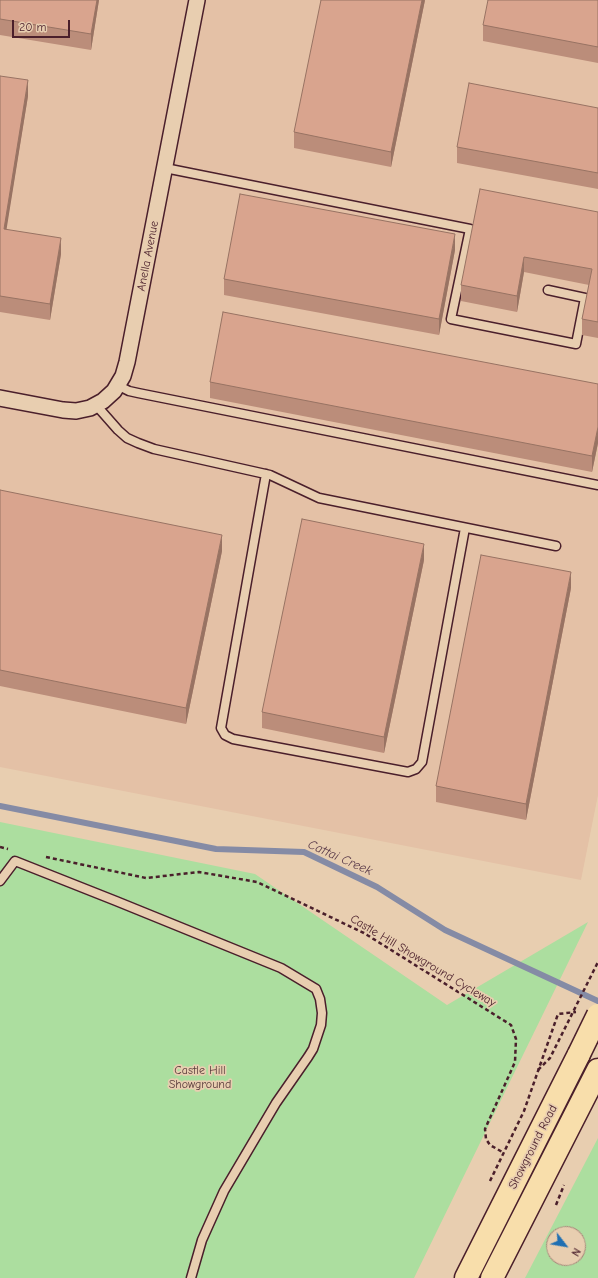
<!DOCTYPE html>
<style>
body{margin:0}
#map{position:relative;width:598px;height:1278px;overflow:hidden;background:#e8ceb0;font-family:"Comic Neue",sans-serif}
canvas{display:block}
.north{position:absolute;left:546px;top:1226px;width:40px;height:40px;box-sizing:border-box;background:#e8ceb0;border:1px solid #a9887b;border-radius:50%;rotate:121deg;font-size:11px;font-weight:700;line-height:16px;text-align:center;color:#4a1f2b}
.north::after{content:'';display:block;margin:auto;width:14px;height:18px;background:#1f6fb2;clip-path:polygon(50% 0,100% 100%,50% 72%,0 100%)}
.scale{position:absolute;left:12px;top:20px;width:58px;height:18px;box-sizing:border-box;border:2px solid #4a1f2b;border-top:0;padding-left:5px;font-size:12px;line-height:14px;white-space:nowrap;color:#4a1f2b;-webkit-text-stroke:3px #e8ceb0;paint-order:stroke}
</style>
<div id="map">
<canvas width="598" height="1278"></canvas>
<div class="north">N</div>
<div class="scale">20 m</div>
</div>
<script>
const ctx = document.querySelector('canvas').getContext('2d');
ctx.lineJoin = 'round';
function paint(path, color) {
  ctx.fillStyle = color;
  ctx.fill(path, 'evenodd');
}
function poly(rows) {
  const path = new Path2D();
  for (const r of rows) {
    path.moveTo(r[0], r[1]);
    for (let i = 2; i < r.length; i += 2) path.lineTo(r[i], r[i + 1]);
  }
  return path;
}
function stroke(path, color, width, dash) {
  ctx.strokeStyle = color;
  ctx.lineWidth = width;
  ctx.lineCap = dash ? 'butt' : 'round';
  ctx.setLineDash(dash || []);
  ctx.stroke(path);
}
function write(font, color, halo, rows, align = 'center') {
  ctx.font = font + ' "Comic Neue",sans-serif';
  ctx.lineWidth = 3.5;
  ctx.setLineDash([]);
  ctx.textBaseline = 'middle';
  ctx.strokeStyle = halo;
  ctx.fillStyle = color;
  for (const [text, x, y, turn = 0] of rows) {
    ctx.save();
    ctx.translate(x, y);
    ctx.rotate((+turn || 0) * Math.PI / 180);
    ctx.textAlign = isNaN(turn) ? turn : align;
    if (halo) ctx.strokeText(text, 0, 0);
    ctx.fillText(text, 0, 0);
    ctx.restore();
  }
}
paint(poly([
 [0,0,598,0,598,795,581,880,0,767]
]), '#e4c1a6');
paint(poly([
 [0,822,255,874,447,1005,588,922,414,1278,0,1278],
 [598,1138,598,1278,525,1278],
 [554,1234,578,1234,578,1258,554,1258]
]), '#acde9f');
stroke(poly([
 [0,806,216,849,304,852,377,887,445,930,598,1001]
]), '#858ba5', 6);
const lane = poly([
 [165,168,470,229,451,319,576,344,585,298,548,290],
 [117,385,129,391,138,393,598,485],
 [96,405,118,430,127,438,138,443,154,449,270,475,319,498,556,546],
 [266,474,221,728,225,735,233,739,408,772,416,769,422,762,465,528],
 [0,881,15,861,116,901,281,968,316,989,320,999,322,1013,321,1025,313,1049,308,1057,276,1103,224,1191,202,1240,191,1278]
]);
const street = poly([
 [0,398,63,410,76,411,90,408,103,401,114,391,123,376,127,362,197,0]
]);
const primary = poly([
 [466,1278,579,1054],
 [492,1278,598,1070]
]);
stroke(lane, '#4a1f2b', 11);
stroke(street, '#4a1f2b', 18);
stroke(primary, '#4a1f2b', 25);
stroke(poly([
 [0,847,8,849],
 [46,857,146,878,199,872,257,882,364,933,511,1025,516,1039,515,1062,485,1129,486,1139,490,1145,504,1153],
 [490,1181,524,1111,558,1014,576,1012],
 [556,1205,564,1185]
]), '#4a1f2b', 2.5, [4, 3]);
stroke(lane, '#e8ceb0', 8);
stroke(street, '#e8ceb0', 15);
stroke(primary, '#f8deab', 22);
const primaryBridge = poly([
 [579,1054,598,1015]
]);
stroke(primaryBridge, '#4a1f2b', 25, []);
stroke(poly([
 [538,1070,550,1058,598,962]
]), '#4a1f2b', 2.5, [4, 3]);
stroke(primaryBridge, '#f8deab', 22);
paint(poly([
 [0,0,99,0,91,50,0,35],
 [425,0,391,167,294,148,294,132],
 [598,0,598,63,483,41,483,25],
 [0,76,28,96,6,229,61,254,50,320,0,312],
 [598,108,598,189,457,163,457,147],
 [598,212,598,338,582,335,582,319,589,285,524,272,517,312,461,301,461,285],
 [455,250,439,335,224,295,224,279],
 [210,382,598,384,598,443,592,472,210,398],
 [0,490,222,551,186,724,0,686],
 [424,560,384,753,262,728,262,712],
 [571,588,526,820,436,802,436,786]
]), '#bb8d7a');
paint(poly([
 [97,0,99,0,91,50,91,34],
 [422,0,425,0,391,167,391,152],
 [28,80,28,96,4,245,4,229],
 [455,234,455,250,439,335,439,319],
 [61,238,61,254,50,320,50,304],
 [524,257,524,272,517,312,517,296],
 [598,427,598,443,592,472,592,456],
 [222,535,222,551,186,724,186,708],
 [424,544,424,560,384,753,384,737],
 [571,572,571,588,526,820,526,804]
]), '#987363');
const building = poly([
 [0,0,97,0,91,34,0,19,0,0],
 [321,0,422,0,391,152,294,132,321,0],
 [488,0,598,0,598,47,483,25,488,0],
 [0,76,28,80,4,229,61,238,50,304,0,296,0,76],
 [469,83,598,108,598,173,457,147,469,83],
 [480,189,598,212,598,322,582,319,592,269,524,257,517,296,461,285,480,189],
 [240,194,455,234,439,319,224,279,240,194],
 [223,312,598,384,598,427,592,456,210,382,223,312],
 [0,490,222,535,186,708,0,670,0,490],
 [302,519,424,544,384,737,262,712,302,519],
 [481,555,571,572,526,804,436,786,481,555]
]);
paint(building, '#d9a48e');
stroke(building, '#987363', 1);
write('12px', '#4a1f2b', '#e8ceb0', [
 ["Anella Avenue",148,256,-79],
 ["Castle Hill Showground Cycleway",423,961,31],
 ["Showground Road",533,1147,-63]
]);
write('12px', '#593c3c', '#e8ceb0', [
 ["Castle Hill",200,1071],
 ["Showground",200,1085]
]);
write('italic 13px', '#593a49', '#e8ceb0', [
 ["Cattai Creek",340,858,24]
]);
</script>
